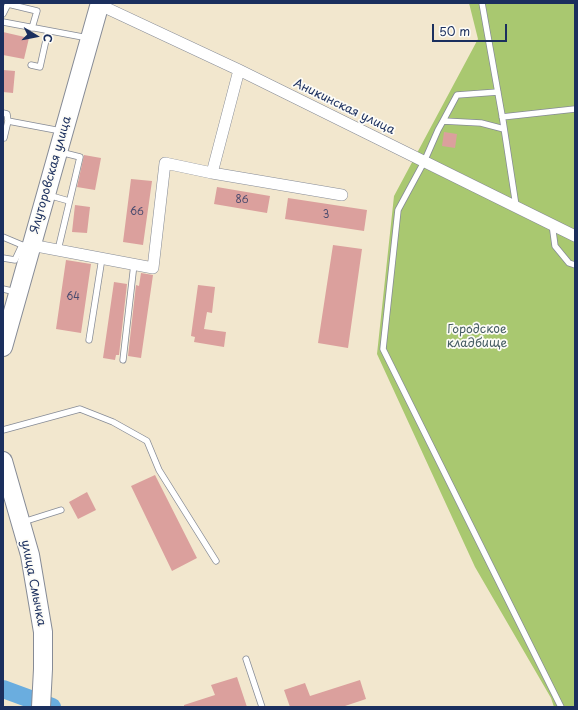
<!DOCTYPE html>
<meta charset="utf-8">
<style>
body{margin:0}
#map{position:relative;width:578px;height:710px;overflow:hidden;background:#f2e7ce;font-family:"Playpen Sans",sans-serif}
canvas{display:block}
.frame{position:absolute;inset:0;border:4px solid #1b2f5e;pointer-events:none}
.north{position:absolute;left:16px;top:16px;width:40px;height:40px;-webkit-text-stroke:3px #fdfcf7;paint-order:stroke;rotate:100deg;font-size:11px;font-weight:700;line-height:16px;text-align:center;color:#1b2f5e}
.north::after{content:'';display:block;margin:auto;width:14px;height:18px;background:#1b2f5e;clip-path:polygon(50% 0,100% 100%,50% 72%,0 100%)}
.scale{position:absolute;left:432px;top:24px;width:75px;height:18px;box-sizing:border-box;border:2px solid #1b2f5e;border-top:0;padding-left:5px;font-size:12px;line-height:14px;white-space:nowrap;color:#1b2f5e;-webkit-text-stroke:3px #fdfcf7;paint-order:stroke}
</style>
<div id="map">
<canvas width="578" height="710"></canvas>
<div class="frame"></div>
<div class="north">С</div>
<div class="scale">50 m</div>
</div>
<script>
const ctx = document.querySelector('canvas').getContext('2d');
ctx.lineJoin = 'round';
function paint(path, color) {
  ctx.fillStyle = color;
  ctx.fill(path, 'evenodd');
}
function poly(rows) {
  const path = new Path2D();
  for (const r of rows) {
    path.moveTo(r[0], r[1]);
    for (let i = 2; i < r.length; i += 2) path.lineTo(r[i], r[i + 1]);
  }
  return path;
}
function stroke(path, color, width, dash) {
  ctx.strokeStyle = color;
  ctx.lineWidth = width;
  ctx.lineCap = dash ? 'butt' : 'round';
  ctx.setLineDash(dash || []);
  ctx.stroke(path);
}
function write(font, color, halo, rows, align = 'center') {
  ctx.font = font + ' "Playpen Sans",sans-serif';
  ctx.lineWidth = 3.5;
  ctx.setLineDash([]);
  ctx.textBaseline = 'middle';
  ctx.strokeStyle = halo;
  ctx.fillStyle = color;
  for (const [text, x, y, turn = 0] of rows) {
    ctx.save();
    ctx.translate(x, y);
    ctx.rotate((+turn || 0) * Math.PI / 180);
    ctx.textAlign = isNaN(turn) ? turn : align;
    if (halo) ctx.strokeText(text, 0, 0);
    ctx.fillText(text, 0, 0);
    ctx.restore();
  }
}
paint(poly([
 [469,3,575,3,575,707,554,707,551,698,475,567,377,354,394,196,478,39]
]), '#a9c870');
stroke(poly([
 [3,689,52,707]
]), '#6aaddf', 18);
paint(poly([
 [3,32,29,38,24,59,3,55],
 [3,70,15,71,13,93,3,92],
 [444,132,457,134,455,148,442,146],
 [84,155,101,158,95,190,77,187],
 [131,179,152,181,143,245,123,242],
 [217,187,270,196,267,213,214,204],
 [288,198,367,210,364,231,285,219],
 [75,205,90,207,87,233,72,232],
 [333,245,362,249,348,348,318,343],
 [66,260,91,264,81,333,56,329],
 [141,273,153,275,141,358,128,356,136,285,139,286],
 [114,282,127,284,119,355,116,355,115,360,103,358],
 [198,285,215,287,212,313,207,312,204,329,226,332,224,347,194,342,195,337,191,336],
 [155,475,197,558,172,571,131,486],
 [87,492,96,510,78,519,69,502],
 [237,677,247,707,184,707,184,705,215,695,211,685],
 [360,680,366,699,342,707,290,707,284,690,305,683,310,696]
]), '#dba09d');
const service = poly([
 [482,3,503,121,516,206],
 [3,14,8,4,37,11,32,28],
 [3,22,88,38],
 [31,65,40,67,48,31],
 [3,113,7,114,8,121,4,138,3,137],
 [502,117,575,109],
 [8,121,61,131],
 [443,121,457,95,498,92],
 [504,129,481,123,443,121,438,130,424,162,398,210,383,349,561,707],
 [48,195,69,201],
 [552,224,555,246,569,263,575,265],
 [3,237,22,245],
 [58,250,80,157,60,152],
 [3,258,15,260,22,245,28,245],
 [3,289,16,292],
 [89,340,102,258],
 [123,360,134,264],
 [3,430,80,409,113,422,147,441,159,470,216,561],
 [23,522,61,510],
 [246,659,262,707]
]);
const minor = poly([
 [100,5,239,70,575,236],
 [212,173,342,195],
 [31,245,153,268,165,163,212,173,239,70]
]);
const primary = poly([
 [3,347,100,3],
 [3,461,30,555,43,632,43,669,41,707]
]);
stroke(service, '#868b96', 7);
stroke(minor, '#868b96', 12);
stroke(primary, '#868b96', 20);
stroke(service, '#fff', 5.5);
stroke(minor, '#fff', 11);
stroke(primary, '#fff', 18);
write('10px', '#4b4b6e', null, [
 ["86",242,200],
 ["66",137,212],
 ["3",326,215],
 ["64",73,297]
]);
write('12px', '#1b2f5e', '#fdfcf7', [
 ["Аникинская улица",344,107,26],
 ["Ялуторовская улица",51,175,-74],
 ["улица Смычка",33,583,79]
]);
write('12px', '#465d63', '#fdfcf7', [
 ["Городское",477,330],
 ["кладбище",477,344]
]);
</script>
